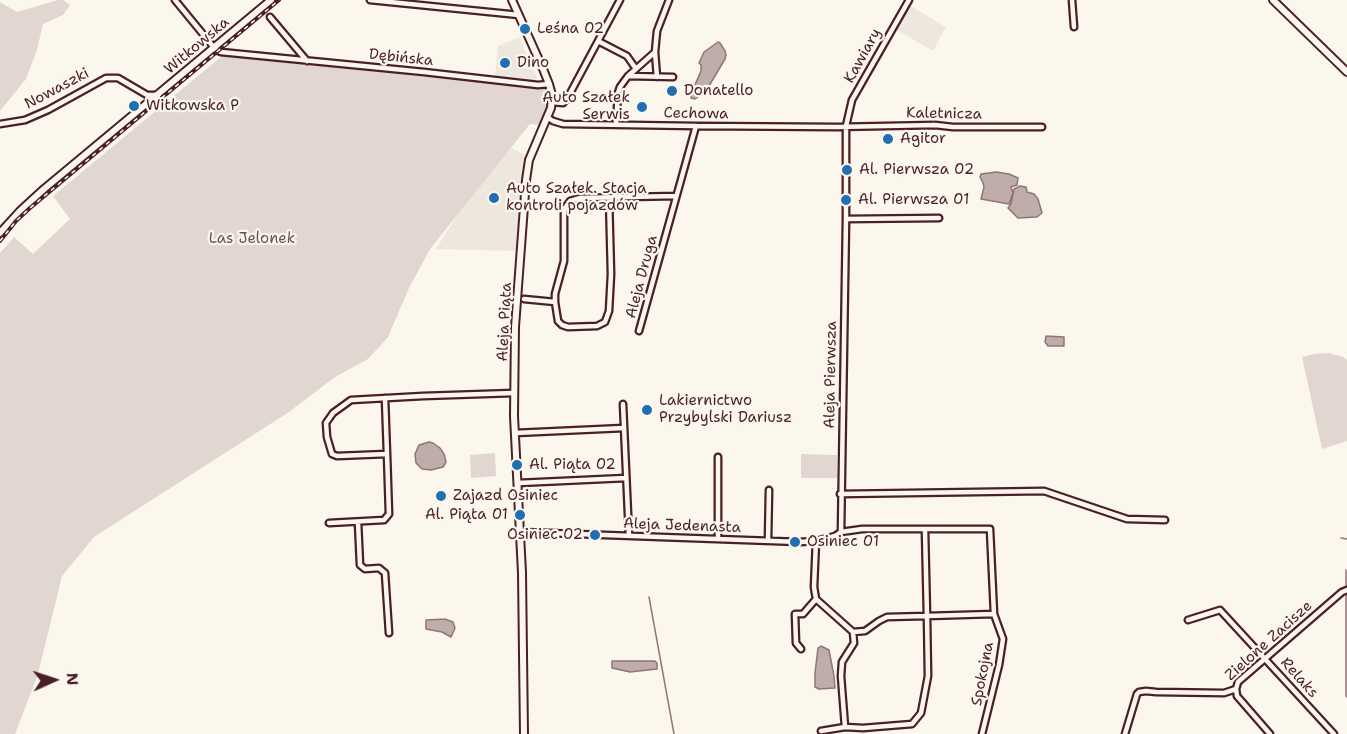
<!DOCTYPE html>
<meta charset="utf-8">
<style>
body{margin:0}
#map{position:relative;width:1347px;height:734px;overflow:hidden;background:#fbf7ec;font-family:"Shantell Sans",sans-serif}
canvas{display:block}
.north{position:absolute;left:24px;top:650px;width:60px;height:60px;-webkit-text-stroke:4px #fbf7ec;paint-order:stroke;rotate:87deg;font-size:16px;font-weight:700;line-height:24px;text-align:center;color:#4a1f2b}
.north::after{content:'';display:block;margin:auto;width:21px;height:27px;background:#4a1f2b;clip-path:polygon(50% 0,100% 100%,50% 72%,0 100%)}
</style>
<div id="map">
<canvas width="1347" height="734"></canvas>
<div class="north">N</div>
</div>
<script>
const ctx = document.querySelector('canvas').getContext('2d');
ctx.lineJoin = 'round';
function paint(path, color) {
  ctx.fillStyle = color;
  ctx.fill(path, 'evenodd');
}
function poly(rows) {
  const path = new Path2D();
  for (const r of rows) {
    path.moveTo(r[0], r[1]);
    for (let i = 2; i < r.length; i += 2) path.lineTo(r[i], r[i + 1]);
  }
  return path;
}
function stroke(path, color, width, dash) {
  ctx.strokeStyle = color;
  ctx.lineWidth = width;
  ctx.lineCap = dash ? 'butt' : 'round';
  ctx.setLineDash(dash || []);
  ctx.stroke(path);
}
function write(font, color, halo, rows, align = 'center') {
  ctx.font = font + ' "Shantell Sans",sans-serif';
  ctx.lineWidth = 4.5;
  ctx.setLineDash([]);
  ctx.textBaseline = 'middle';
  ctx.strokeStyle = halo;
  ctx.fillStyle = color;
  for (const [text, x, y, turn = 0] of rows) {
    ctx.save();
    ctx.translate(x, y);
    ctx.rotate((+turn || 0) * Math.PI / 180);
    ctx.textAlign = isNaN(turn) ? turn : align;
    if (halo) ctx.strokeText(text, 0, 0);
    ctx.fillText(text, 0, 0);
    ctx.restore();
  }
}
paint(poly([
 [909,5,946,27,933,51,895,29],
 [519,37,537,77,535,80,495,76,498,46],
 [509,147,525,155,520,192,518,251,436,249,464,204]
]), '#eee7de');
paint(poly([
 [58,0,63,0,70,5,63,15,43,24,37,50,26,79,0,111,0,2,17,12],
 [222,56,545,89,549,108,539,125,530,124,430,249,409,288,388,337,368,359,335,377,289,412,94,537,62,576,38,674,15,734,0,734,0,253,14,237,33,254,70,219,53,196],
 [1329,353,1343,357,1347,360,1347,441,1322,449,1302,357,1314,354],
 [495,453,496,476,471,478,470,455],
 [801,454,837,455,837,478,801,478]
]), '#e2d7d0');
const water = poly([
 [718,42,720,43,725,51,726,55,725,59,706,91,695,99,691,98,691,94,701,71,701,65,699,63,704,52,718,42],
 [996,172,1009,174,1018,178,1017,185,1011,187,1013,193,1009,204,981,199,984,187,983,183,980,177,981,174,996,172],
 [1020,186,1026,187,1027,192,1034,194,1038,199,1042,213,1037,217,1018,218,1008,208,1011,204,1014,189,1020,186],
 [1046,336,1064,337,1064,346,1048,346,1045,342,1046,336],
 [429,442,433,443,440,448,444,454,446,462,443,467,431,470,422,469,416,463,415,454,419,445,429,442],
 [445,619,453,622,455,628,451,637,442,632,426,629,426,620,445,619],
 [821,646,829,650,834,676,835,688,819,689,815,687,815,673,818,648,821,646],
 [612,661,655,661,657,663,657,669,630,672,612,668,612,661]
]);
paint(water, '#bfadaa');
stroke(water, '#907477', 1.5);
stroke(poly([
 [1341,538,1347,539],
 [1346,570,1346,588],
 [1346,592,1346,696,1347,697],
 [649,597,674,734]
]), '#907477', 1.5);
const minor = poly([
 [175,0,216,50,221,52,424,72,538,85,549,84],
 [370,0,519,15],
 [1072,0,1074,27],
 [270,17,307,61],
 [598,41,627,56,636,69],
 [655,52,657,77],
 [628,76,673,77],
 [552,102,563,103,567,99,620,0],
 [547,117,553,121,563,124,696,126,836,127,935,125,953,127,1042,127],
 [0,124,25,120,48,110,106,78,118,78,147,95,158,95],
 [616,124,618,93,620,87,628,76,655,52,657,31,669,0],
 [846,219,939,218],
 [524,299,555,302,558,321,562,325,568,327,597,326,605,322,609,311,611,274,609,197],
 [555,302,555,294,564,261,564,213,565,208,570,201,580,198,676,196],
 [639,331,696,126],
 [385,398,387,454,337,456,332,454,327,437,326,423,333,413,351,400,423,396,514,393],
 [623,404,629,536],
 [515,433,624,428],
 [518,483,626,478],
 [840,494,1044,491,1127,519,1165,520],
 [358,522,360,565,365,569,379,568,385,573,389,633],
 [329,523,384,520,389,514,387,454],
 [925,530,927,616,994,614,1003,639,999,665,982,734],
 [521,532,800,542,816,541,835,536,841,532,862,529,990,529,994,614],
 [841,532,846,219,846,126,852,100,909,0],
 [718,539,718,457],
 [768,541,769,490],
 [816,541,814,587,816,599,853,632],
 [927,616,928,676,921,713,912,724,863,728,845,727,841,676,842,662,854,643,853,632,865,631,879,621,887,617,927,616],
 [1188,620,1220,610,1334,734],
 [801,649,796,643,795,614,803,614,816,599],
 [1236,689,1237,696,1270,734],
 [821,731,845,727],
 [1125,734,1137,694,1139,692,1146,691,1156,692,1224,693,1236,689,1238,682,1342,592,1347,590]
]);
const tertiary = poly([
 [512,0,543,69,549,84,552,95,551,108,529,160,526,180,515,327,514,416,522,573,524,734],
 [1273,0,1347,72],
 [0,233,20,211,44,189,271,0]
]);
stroke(minor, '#4a1f2b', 9);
stroke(tertiary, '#4a1f2b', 10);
stroke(minor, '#fbf7ec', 4.5);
stroke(tertiary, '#fbf7ec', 6);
const rail = poly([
 [0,241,16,221,30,208,279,0]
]);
stroke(rail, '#4a1f2b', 4);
stroke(rail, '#fbf7ec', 1.5, [4.5]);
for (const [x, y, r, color] of [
 [525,29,6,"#1f6fb2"],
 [505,63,6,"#1f6fb2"],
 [672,91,6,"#1f6fb2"],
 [134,106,6,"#1f6fb2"],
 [642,107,6,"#1f6fb2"],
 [888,139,6,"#1f6fb2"],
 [847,170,6,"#1f6fb2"],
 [494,198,6,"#1f6fb2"],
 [846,200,6,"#1f6fb2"],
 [647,410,6,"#1f6fb2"],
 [517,465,6,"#1f6fb2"],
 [441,496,6,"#1f6fb2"],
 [520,515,6,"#1f6fb2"],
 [595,535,6,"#1f6fb2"],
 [795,542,6,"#1f6fb2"]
]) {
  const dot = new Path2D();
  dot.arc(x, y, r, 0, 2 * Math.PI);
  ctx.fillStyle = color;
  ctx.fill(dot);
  stroke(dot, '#fbf7ec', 2);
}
write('15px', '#4a1f2b', '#fbf7ec', [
 ["Leśna 02",537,29],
 ["Dino",517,63],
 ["Donatello",684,91],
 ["Auto Szałek",630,98,"right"],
 ["Serwis",630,115,"right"],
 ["Witkowska P",146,106],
 ["Agitor",900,139],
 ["Al. Pierwsza 02",859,170],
 ["Auto Szałek. Stacja",506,189],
 ["kontroli pojazdów",506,206],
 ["Al. Pierwsza 01",858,200],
 ["Lakiernictwo",659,401],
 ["Przybylski Dariusz",659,418],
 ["Al. Piąta 02",529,465],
 ["Zajazd Osiniec",453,496],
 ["Al. Piąta 01",508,515,"right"],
 ["Osiniec 02",583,535,"right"],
 ["Osiniec 01",807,542]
], 'left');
write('15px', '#4a1f2b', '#fbf7ec', [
 ["Witkowska",197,46,-40],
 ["Kawiary",863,56,-61],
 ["Dębińska",401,58,6],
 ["Nowaszki",57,89,-28],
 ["Cechowa",696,114,1],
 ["Kaletnicza",944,114,1],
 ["Aleja Druga",642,277,-75],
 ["Aleja Piąta",505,322,-87],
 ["Aleja Pierwsza",831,375,-89],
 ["Aleja Jedenasta",682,526,2],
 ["Zielone Zacisze",1269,641,-42],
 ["Spokojna",983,674,-79],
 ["Relaks",1299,678,48]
]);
write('15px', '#704d54', '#fbf7ec', [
 ["Las Jelonek",252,239]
]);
</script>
